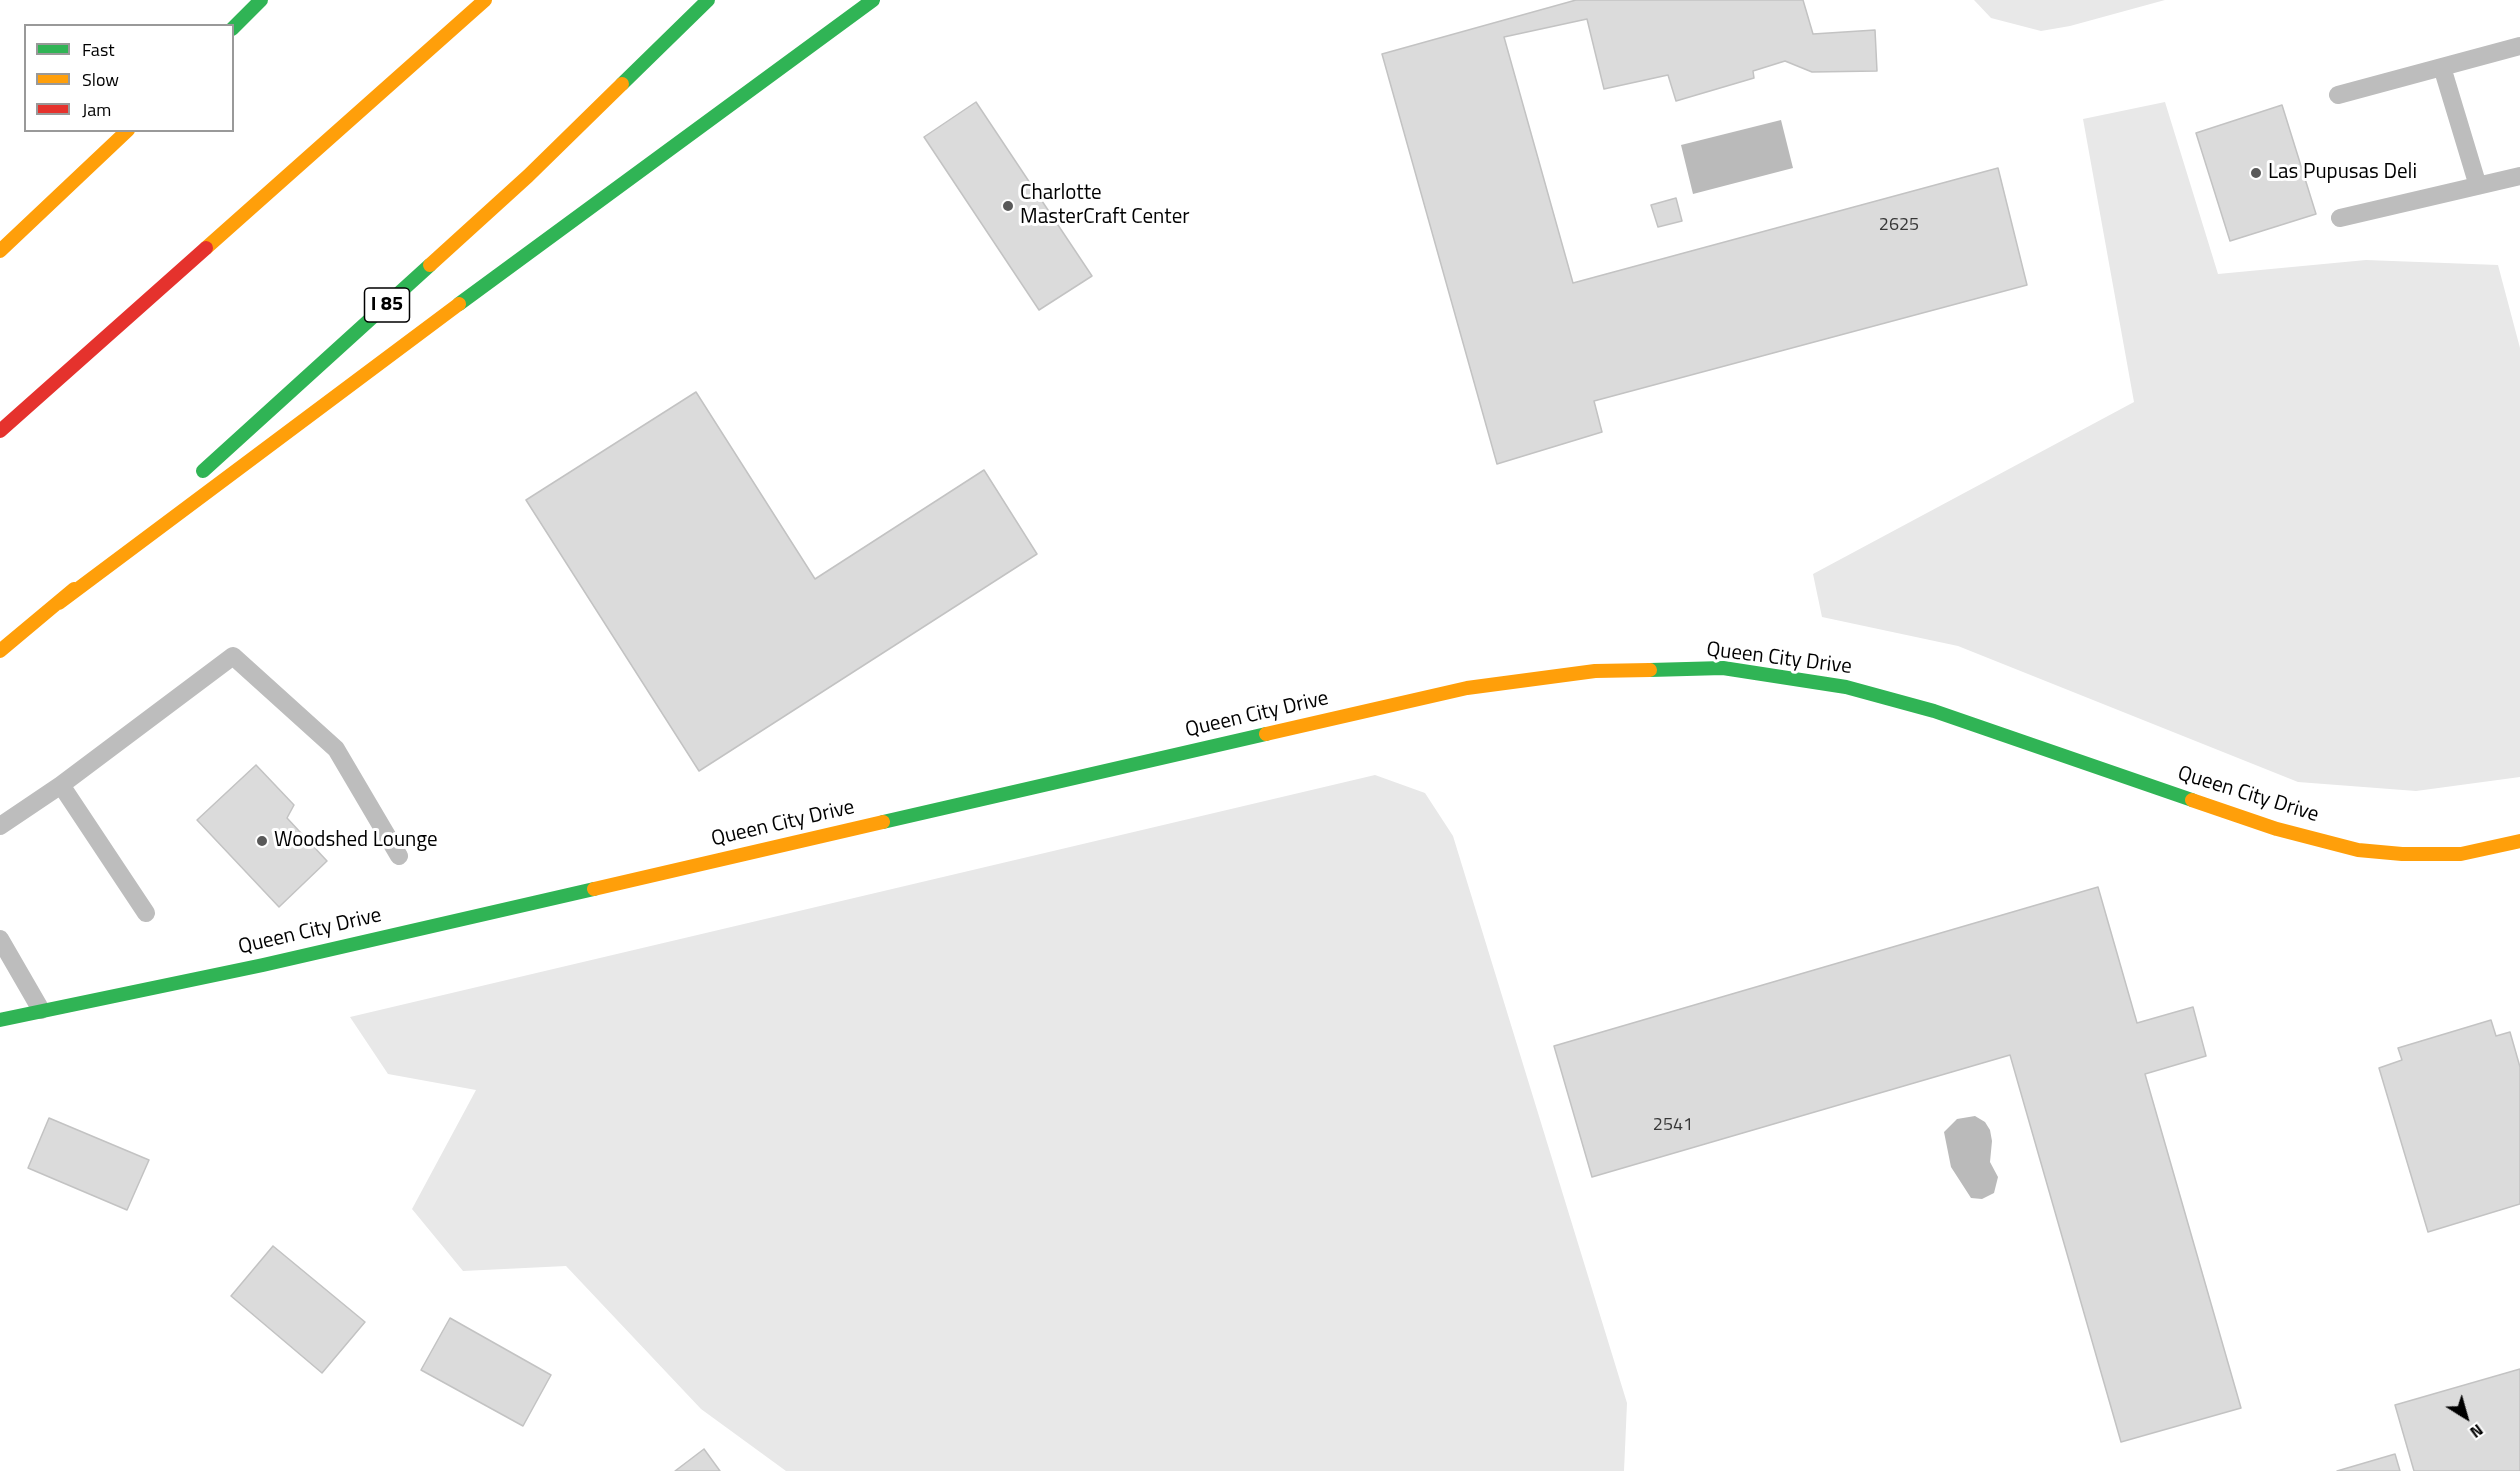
<!DOCTYPE html>
<style>
body{margin:0}
#map{position:relative;width:2520px;height:1471px;overflow:hidden;background:#fff;font-family:"Titillium Web",sans-serif}
canvas{display:block}
.legend{position:absolute;left:24px;top:24px;width:210px;height:108px;box-sizing:border-box;background:#fff;border:2px solid #999;margin:0;padding:8px 10px;list-style:none;font-size:18px;color:#000}
.legend li{display:flex;align-items:center;gap:12px;height:30px}
.legend b{width:30px;border:2px solid #999}
.north{position:absolute;left:2436px;top:1387px;width:60px;height:60px;-webkit-text-stroke:4px #fff;paint-order:stroke;rotate:143deg;font-size:16px;font-weight:700;line-height:24px;text-align:center;color:#000}
.north::after{content:'';display:block;margin:auto;width:21px;height:27px;background:#000;clip-path:polygon(50% 0,100% 100%,50% 72%,0 100%)}
</style>
<div id="map">
<canvas width="2520" height="1471"></canvas>
<ul class="legend">
<li><b style="height:8px;background:#30b455"></b>Fast</li>
<li><b style="height:8px;background:#ff9f0a"></b>Slow</li>
<li><b style="height:8px;background:#e5322d"></b>Jam</li>
</ul>
<div class="north">N</div>
</div>
<script>
const ctx = document.querySelector('canvas').getContext('2d');
ctx.lineJoin = 'round';
function paint(path, color) {
  ctx.fillStyle = color;
  ctx.fill(path, 'evenodd');
}
function poly(rows) {
  const path = new Path2D();
  for (const r of rows) {
    path.moveTo(r[0], r[1]);
    for (let i = 2; i < r.length; i += 2) path.lineTo(r[i], r[i + 1]);
  }
  return path;
}
function stroke(path, color, width, dash) {
  ctx.strokeStyle = color;
  ctx.lineWidth = width;
  ctx.lineCap = dash ? 'butt' : 'round';
  ctx.setLineDash(dash || []);
  ctx.stroke(path);
}
function write(font, color, halo, rows, align = 'center') {
  ctx.font = font + ' "Titillium Web",sans-serif';
  ctx.lineWidth = 6;
  ctx.setLineDash([]);
  ctx.textBaseline = 'middle';
  ctx.strokeStyle = halo;
  ctx.fillStyle = color;
  for (const [text, x, y, turn = 0] of rows) {
    ctx.save();
    ctx.translate(x, y);
    ctx.rotate((+turn || 0) * Math.PI / 180);
    ctx.textAlign = isNaN(turn) ? turn : align;
    if (halo) ctx.strokeText(text, 0, 0);
    ctx.fillText(text, 0, 0);
    ctx.restore();
  }
}
paint(poly([
 [1974,0,2165,0,2070,26,2041,31,1991,18],
 [2165,102,2218,274,2366,260,2498,265,2520,348,2520,777,2416,791,2298,782,1958,646,1822,617,1813,574,2134,402,2083,119],
 [1375,775,1425,793,1453,836,1627,1403,1624,1471,786,1471,701,1409,566,1266,463,1271,412,1209,476,1090,388,1074,350,1017]
]), '#e8e8e8');
paint(poly([
 [1781,120,1793,168,1693,194,1681,145],
 [1975,1116,1985,1122,1990,1130,1992,1141,1990,1162,1998,1177,1994,1193,1982,1199,1971,1198,1951,1167,1944,1132,1957,1119]
]), '#bababa');
const building = poly([
 [1576,0,1803,0,1813,34,1875,30,1877,71,1812,72,1785,61,1753,71,1754,78,1676,101,1668,75,1604,89,1587,19,1504,37,1573,283,1998,168,2027,285,1594,401,1602,432,1497,464,1382,54,1576,0],
 [976,102,1092,276,1039,310,924,137,976,102],
 [2282,105,2316,214,2230,241,2196,133,2282,105],
 [1676,198,1682,221,1658,227,1651,205,1676,198],
 [696,392,815,579,984,470,1037,554,699,771,526,500,696,392],
 [256,765,294,805,287,818,327,861,279,907,197,820,256,765],
 [2098,887,2137,1023,2193,1007,2206,1056,2145,1074,2241,1408,2121,1442,2010,1055,1592,1177,1554,1046,2098,887],
 [2491,1020,2496,1036,2510,1032,2520,1067,2520,1204,2428,1232,2379,1068,2402,1060,2398,1048,2491,1020],
 [49,1118,149,1160,127,1210,28,1168,49,1118],
 [273,1246,365,1322,322,1373,231,1296,273,1246],
 [450,1318,551,1375,523,1426,421,1370,450,1318],
 [2520,1369,2520,1471,2414,1471,2395,1405,2520,1369],
 [704,1449,720,1471,675,1471,704,1449],
 [2395,1454,2400,1471,2337,1471,2395,1454]
]);
paint(building, '#dbdbdb');
stroke(building, '#c3c3c3', 1.5);
stroke(poly([
 [2442,67,2478,186],
 [2338,95,2520,46],
 [2340,218,2520,176],
 [61,785,233,656,336,749,399,856],
 [0,826,61,785,146,913],
 [0,939,41,1010]
]), '#bdbdbd', 18);
stroke(poly([
 [232,29,261,0],
 [622,84,708,0],
 [459,304,873,0],
 [203,471,430,265],
 [1650,670,1723,668,1846,687,1934,711,2192,800],
 [883,822,1266,734],
 [0,1020,263,965,594,889]
]), '#30b455', 14);
stroke(poly([
 [206,248,485,0],
 [0,251,128,130],
 [430,265,528,176,622,84],
 [59,603,459,304],
 [0,651,74,589],
 [1266,734,1467,688,1595,671,1650,670],
 [2192,800,2277,829,2358,850,2402,854,2461,854,2520,841],
 [594,889,883,822]
]), '#ff9f0a', 14);
stroke(poly([
 [0,431,206,248]
]), '#e5322d', 14);
for (const [x, y, r, color] of [
 [2256,173,6,"#595959"],
 [1008,206,6,"#595959"],
 [262,841,6,"#595959"]
]) {
  const dot = new Path2D();
  dot.arc(x, y, r, 0, 2 * Math.PI);
  ctx.fillStyle = color;
  ctx.fill(dot);
  stroke(dot, '#fff', 2);
}
write('18px', '#373737', null, [
 ["2625",1899,226],
 ["2541",1673,1126]
]);
for (const [x, y, w] of [
 [387,305,45]
]) {
  const box = new Path2D();
  box.roundRect(x - w / 2, y - 17, w, 34, 4.5);
  ctx.fillStyle = '#fff';
  ctx.fill(box);
  stroke(box, '#000', 1.5);
}
write('bold 20px', '#000', null, [
 ["I 85",387,305]
]);
write('21px', '#000', '#fff', [
 ["Las Pupusas Deli",2268,173],
 ["Charlotte",1020,194],
 ["MasterCraft Center",1020,218],
 ["Woodshed Lounge",274,841]
], 'left');
write('21px', '#000', '#fff', [
 ["Queen City Drive",1779,659,7],
 ["Queen City Drive",1257,715,-13],
 ["Queen City Drive",2248,795,17],
 ["Queen City Drive",783,824,-13],
 ["Queen City Drive",310,932,-13]
]);
</script>
